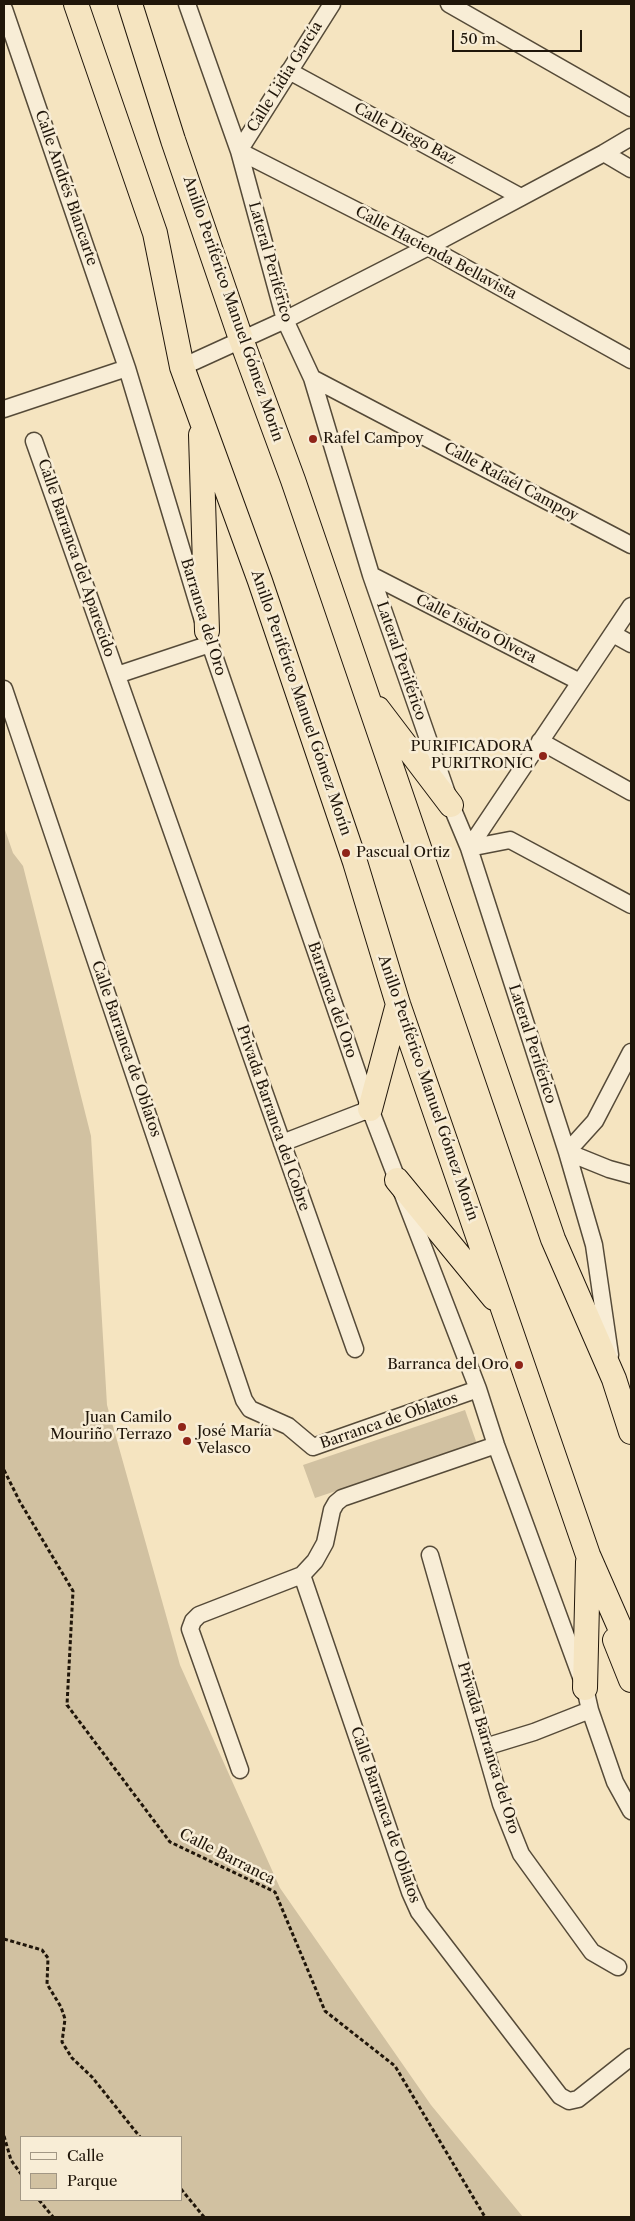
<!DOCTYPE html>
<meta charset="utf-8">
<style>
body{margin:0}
#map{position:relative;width:635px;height:2221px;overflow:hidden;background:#f5e4c0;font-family:"Libre Caslon Text",serif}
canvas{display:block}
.frame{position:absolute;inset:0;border:5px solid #20160a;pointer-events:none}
.legend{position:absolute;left:20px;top:2136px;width:162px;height:65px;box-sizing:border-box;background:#f8edd6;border:1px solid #a29784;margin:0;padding:6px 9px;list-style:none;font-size:15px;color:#20160a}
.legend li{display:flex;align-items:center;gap:10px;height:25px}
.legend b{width:25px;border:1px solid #a29784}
.scale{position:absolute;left:452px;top:30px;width:130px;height:22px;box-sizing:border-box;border:2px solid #20160a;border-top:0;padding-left:6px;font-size:15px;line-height:18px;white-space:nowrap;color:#20160a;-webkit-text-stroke:4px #f8edd6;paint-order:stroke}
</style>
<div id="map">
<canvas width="635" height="2221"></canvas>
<div class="frame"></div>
<ul class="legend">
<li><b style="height:6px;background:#f8edd6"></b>Calle</li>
<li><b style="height:14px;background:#d1c1a1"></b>Parque</li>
</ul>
<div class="scale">50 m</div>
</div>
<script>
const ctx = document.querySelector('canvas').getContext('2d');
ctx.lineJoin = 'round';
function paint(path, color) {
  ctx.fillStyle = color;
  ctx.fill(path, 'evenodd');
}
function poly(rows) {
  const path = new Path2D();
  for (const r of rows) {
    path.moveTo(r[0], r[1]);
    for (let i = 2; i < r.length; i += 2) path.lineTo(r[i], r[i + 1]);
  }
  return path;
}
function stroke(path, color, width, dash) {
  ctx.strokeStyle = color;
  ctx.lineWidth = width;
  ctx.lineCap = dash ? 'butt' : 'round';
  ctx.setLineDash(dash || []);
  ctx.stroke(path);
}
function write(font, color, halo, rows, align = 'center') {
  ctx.font = font + ' "Libre Caslon Text",serif';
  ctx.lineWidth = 5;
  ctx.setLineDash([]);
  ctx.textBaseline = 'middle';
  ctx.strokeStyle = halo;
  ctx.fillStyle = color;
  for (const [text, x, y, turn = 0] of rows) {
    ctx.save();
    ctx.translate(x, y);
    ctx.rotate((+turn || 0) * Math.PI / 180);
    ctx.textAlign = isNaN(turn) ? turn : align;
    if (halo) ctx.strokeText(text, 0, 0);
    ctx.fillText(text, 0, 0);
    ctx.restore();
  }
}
paint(poly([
 [4,827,13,853,23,866,91,1136,107,1405,180,1665,280,1888,431,2105,523,2217,4,2217],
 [21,2137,181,2137,181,2200,21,2200],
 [465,1410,477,1444,315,1498,303,1465]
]), '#d1c1a1');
const minor = poly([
 [187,4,239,151,285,320,312,378,371,575,451,805,469,848,567,1152,594,1245,610,1355],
 [332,4,239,151,428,247,631,360],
 [449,4,631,108],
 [4,9,127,368,210,644,370,1109,478,1389,496,1445,585,1688,590,1710,615,1782,631,1811],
 [289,71,521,197],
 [604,153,631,169],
 [182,367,285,320,428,247,604,153,631,137],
 [312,378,631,545],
 [4,409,127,368],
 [34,441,355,1349],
 [371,575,580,682],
 [613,634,631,644],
 [117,675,210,644],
 [4,689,244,1400,250,1409,288,1426,313,1447,478,1389],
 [540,741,631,792],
 [469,848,631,606],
 [469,848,510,840,631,905],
 [631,1052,595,1121,567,1152,609,1169,631,1175],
 [282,1143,370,1109],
 [430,1555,501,1804,521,1854,592,1952,618,1967],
 [302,1575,410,1892,419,1912,560,2096,569,2101,578,2099,631,2057],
 [485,1747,534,1732,590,1710],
 [240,1770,190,1629,193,1621,199,1615,302,1575,315,1561,325,1543,332,1510,336,1503,342,1498,496,1445]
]);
const highway = poly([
 [76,4,155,233,182,367,260,581,355,862,398,1004,588,1555,631,1653],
 [130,4,173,140,241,339,293,480,553,1239,614,1379,631,1432],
 [201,435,207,631],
 [378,709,451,805],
 [370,1109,398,1004],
 [397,1180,494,1298],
 [615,1640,631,1680],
 [585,1688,588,1562]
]);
stroke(minor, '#554a38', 19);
stroke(highway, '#20160a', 26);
stroke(poly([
 [4,1470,20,1502,73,1591,67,1705,170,1842,275,1892,325,2011,395,2066,485,2217],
 [4,1939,42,1950,48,1958,47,1984,61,2007,65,2019,62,2042,72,2058,92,2077,140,2137],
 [4,2136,11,2160,21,2174],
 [181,2189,204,2217],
 [39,2200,53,2217]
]), '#20160a', 3, [4, 2.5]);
stroke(minor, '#f8edd6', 16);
stroke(highway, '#f5e4c0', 24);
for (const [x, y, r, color] of [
 [313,439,5,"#8f2418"],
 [543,756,5,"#8f2418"],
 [346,853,5,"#8f2418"],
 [519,1365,5,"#8f2418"],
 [182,1427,5,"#8f2418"],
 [187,1441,5,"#8f2418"]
]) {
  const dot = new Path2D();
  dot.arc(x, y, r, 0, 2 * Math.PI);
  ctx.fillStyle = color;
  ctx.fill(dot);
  stroke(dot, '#f8edd6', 2);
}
write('15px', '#20160a', '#f8edd6', [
 ["Calle Lidia García",285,77,-58],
 ["Calle Diego Baz",405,134,28],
 ["Calle Andrés Blancarte",66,188,71],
 ["Calle Hacienda Bellavista",436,253,28],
 ["Lateral Periférico",270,262,74],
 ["Anillo Periférico Manuel Gómez Morín",233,309,71],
 ["Calle Rafaél Campoy",511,482,28],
 ["Calle Barranca del Aparecido",76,558,71],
 ["Barranca del Oro",203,617,73],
 ["Calle Isidro Olvera",476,629,27],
 ["Lateral Periférico",401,661,71],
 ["Anillo Periférico Manuel Gómez Morín",301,703,71],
 ["Barranca del Oro",332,1000,71],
 ["Lateral Periférico",532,1044,72],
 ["Calle Barranca de Oblatos",126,1049,71],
 ["Anillo Periférico Manuel Gómez Morín",428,1088,71],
 ["Privada Barranca del Cobre",273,1118,71],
 ["Barranca de Oblatos",389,1421,-19],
 ["Privada Barranca del Oro",488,1748,73],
 ["Calle Barranca de Oblatos",385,1815,71],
 ["Calle Barranca",227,1857,27]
]);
write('15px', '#20160a', '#f8edd6', [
 ["Rafel Campoy",323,439],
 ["PURIFICADORA",533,747,"right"],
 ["PURITRONIC",533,764,"right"],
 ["Pascual Ortiz",356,853],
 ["Barranca del Oro",509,1365,"right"],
 ["Juan Camilo",172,1418,"right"],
 ["Mouriño Terrazo",172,1435,"right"],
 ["José María",197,1432],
 ["Velasco",197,1449]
], 'left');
</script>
